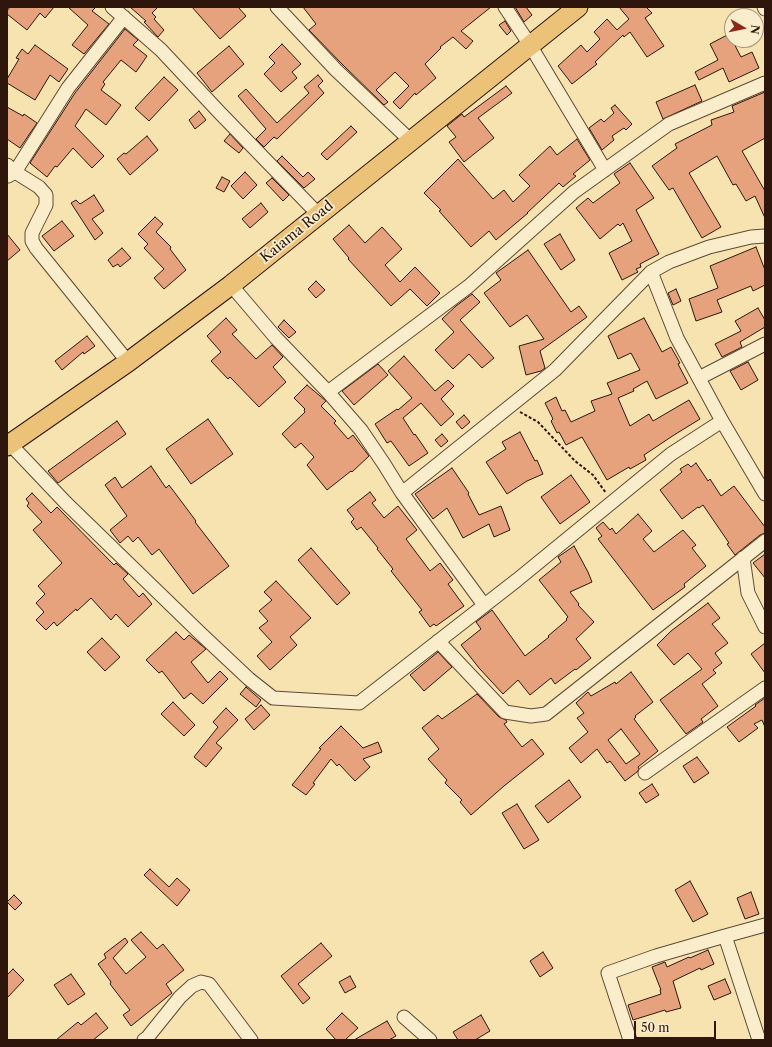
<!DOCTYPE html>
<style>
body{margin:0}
#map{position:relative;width:772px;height:1047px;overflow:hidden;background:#f6e3b0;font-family:"Libre Caslon Text",serif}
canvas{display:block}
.frame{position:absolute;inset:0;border:8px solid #2f160c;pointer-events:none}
.north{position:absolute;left:724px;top:8px;width:40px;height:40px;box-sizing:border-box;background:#f9edcc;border:1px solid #a8977f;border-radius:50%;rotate:99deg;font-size:11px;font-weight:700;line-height:16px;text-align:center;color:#2f160c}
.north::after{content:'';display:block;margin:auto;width:14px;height:18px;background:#8f2418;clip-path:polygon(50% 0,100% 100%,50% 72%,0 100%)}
.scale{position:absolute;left:634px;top:1021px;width:82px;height:18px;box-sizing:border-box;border:2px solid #2f160c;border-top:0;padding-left:5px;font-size:12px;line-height:14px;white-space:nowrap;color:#2f160c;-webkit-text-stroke:3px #f9edcc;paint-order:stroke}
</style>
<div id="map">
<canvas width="772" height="1047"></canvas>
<div class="frame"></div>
<div class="north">N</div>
<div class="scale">50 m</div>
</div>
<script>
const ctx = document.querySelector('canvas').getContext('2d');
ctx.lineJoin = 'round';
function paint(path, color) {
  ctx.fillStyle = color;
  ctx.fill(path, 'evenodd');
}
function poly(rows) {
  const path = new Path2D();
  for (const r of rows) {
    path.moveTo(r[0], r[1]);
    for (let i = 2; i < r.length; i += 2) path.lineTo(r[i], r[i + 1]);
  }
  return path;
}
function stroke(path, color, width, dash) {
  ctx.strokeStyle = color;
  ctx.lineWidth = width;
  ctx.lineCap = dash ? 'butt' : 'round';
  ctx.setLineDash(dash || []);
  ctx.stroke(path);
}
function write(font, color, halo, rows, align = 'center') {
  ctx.font = font + ' "Libre Caslon Text",serif';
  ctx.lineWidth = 3.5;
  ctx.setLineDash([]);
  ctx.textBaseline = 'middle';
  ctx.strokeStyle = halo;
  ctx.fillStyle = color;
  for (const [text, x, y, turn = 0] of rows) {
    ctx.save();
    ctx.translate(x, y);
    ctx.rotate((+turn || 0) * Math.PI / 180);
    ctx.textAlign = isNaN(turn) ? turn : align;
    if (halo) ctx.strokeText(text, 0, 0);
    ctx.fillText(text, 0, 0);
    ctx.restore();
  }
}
const building = poly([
 [10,7,54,7,45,18,40,13,27,30,7,14,7,11,10,7],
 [68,7,96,7,92,11,109,24,84,54,72,45,88,25,68,7],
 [130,7,158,7,152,13,156,17,154,19,164,30,158,37,144,22,146,21,130,7],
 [192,7,238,7,246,16,220,39,192,7],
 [303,7,491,7,461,31,473,41,466,49,453,37,440,47,441,48,425,64,436,78,416,95,415,93,400,109,393,102,409,86,395,72,376,90,388,102,384,105,342,64,309,30,316,24,303,7],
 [515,7,526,7,532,15,524,22,515,7],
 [619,7,646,7,652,13,645,18,664,46,647,57,630,32,624,37,623,35,595,62,597,64,572,84,558,66,581,45,587,52,600,39,594,32,607,19,617,30,629,19,619,7],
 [505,21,511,31,507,35,499,25,505,21],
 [125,29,138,40,133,45,147,56,136,72,121,60,103,82,105,84,101,90,121,105,106,125,86,109,75,126,104,156,92,168,73,148,57,167,55,166,47,177,30,163,75,93,125,29],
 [729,34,741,57,752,52,759,68,729,82,723,68,699,80,695,72,718,60,710,44,729,34],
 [282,44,301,64,292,72,297,78,281,92,264,74,275,63,269,57,282,44],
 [35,45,68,69,59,82,50,75,35,100,7,83,7,79,19,59,16,58,22,49,28,54,35,45],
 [229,46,244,64,212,92,197,73,229,46],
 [318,75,323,81,318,86,324,93,277,139,274,137,264,147,256,139,266,129,238,96,246,89,277,123,309,93,304,87,318,75],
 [164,77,178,90,149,121,135,108,164,77],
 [695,85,702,101,663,119,656,102,695,85],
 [506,86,512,93,478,118,494,138,464,162,449,142,456,137,447,126,462,114,464,117,506,86],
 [765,92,765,138,742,151,765,191,765,218,755,196,746,201,736,184,733,185,717,156,689,173,721,227,702,238,673,188,669,190,652,166,677,148,675,144,712,125,711,120,734,112,732,106,765,92],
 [615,105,632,124,626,130,624,128,612,136,614,140,602,150,589,128,601,119,604,122,614,113,611,108,615,105],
 [7,107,23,116,24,114,37,123,20,148,7,139,7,107],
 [199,111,206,120,195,129,189,120,199,111],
 [351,126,357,132,327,160,321,154,351,126],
 [230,134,243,148,239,153,224,141,230,134],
 [147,136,158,150,130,175,117,159,124,153,126,154,147,136],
 [577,139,590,160,573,174,576,176,563,187,559,183,527,213,528,213,496,240,489,231,471,247,439,211,441,210,424,193,458,159,493,199,504,190,513,202,530,186,519,175,550,146,557,155,577,139],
 [282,156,303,177,308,172,315,179,304,188,277,161,282,156],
 [630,163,654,198,636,210,659,254,640,264,641,267,636,269,638,272,622,280,609,253,632,241,623,223,620,226,618,224,600,239,576,208,588,198,593,203,620,183,614,174,630,163],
 [245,172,257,185,243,199,231,186,245,172],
 [222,177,230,181,224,192,216,188,222,177],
 [272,178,289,195,283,201,266,183,272,178],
 [94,195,104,211,92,219,103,233,95,240,71,203,76,200,80,204,94,195],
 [261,203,268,212,250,228,242,219,261,203],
 [155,217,163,224,156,232,171,247,170,249,186,270,164,289,154,278,164,269,144,248,148,244,138,234,155,217],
 [62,221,74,236,54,251,42,236,62,221],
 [349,225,365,243,382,227,402,249,385,265,400,282,415,267,440,293,427,306,410,289,391,306,348,259,349,258,333,239,349,225],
 [7,234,20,250,7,261,7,234],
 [560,234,575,260,561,270,544,244,560,234],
 [756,247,765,270,765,285,753,291,751,286,717,300,722,312,696,321,689,299,718,288,710,266,756,247],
 [122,248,131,258,120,267,118,264,113,267,108,260,122,248],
 [528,250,571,312,579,306,587,317,540,351,545,368,541,371,526,375,519,346,544,339,527,315,510,327,484,293,501,280,496,273,528,250],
 [316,281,325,290,316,298,308,289,316,281],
 [676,289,681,301,673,305,668,293,676,289],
 [472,294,480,302,460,320,494,358,482,368,469,354,453,369,435,350,454,332,442,319,456,306,472,294],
 [758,308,765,320,765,327,740,342,742,347,722,357,715,344,741,331,735,321,758,308],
 [226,318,237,330,232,334,256,359,272,345,283,357,273,367,286,382,259,407,230,377,228,379,211,361,221,352,207,336,226,318],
 [644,318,662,352,671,347,680,363,678,364,688,383,656,399,647,381,633,389,634,391,618,398,630,426,649,414,653,421,689,400,700,419,674,435,644,455,646,460,630,469,629,467,607,480,582,437,566,445,559,432,557,433,551,421,553,419,545,403,556,397,562,411,565,410,571,422,595,411,591,401,612,394,607,383,640,370,631,353,618,359,608,336,644,318],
 [284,320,296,332,289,338,278,327,284,320],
 [87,336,95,346,84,354,83,352,62,370,55,361,87,336],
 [404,356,435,391,448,380,454,386,441,399,454,414,441,426,421,403,403,418,414,435,415,434,428,453,409,466,391,441,387,443,375,424,397,409,398,410,412,398,388,371,404,356],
 [748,362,758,380,741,390,730,371,748,362],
 [378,364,388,375,354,405,342,391,378,364],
 [307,385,326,401,321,406,336,421,334,423,348,439,353,435,369,456,352,472,351,471,327,490,307,465,314,457,301,443,295,448,282,434,305,412,304,410,305,409,294,398,307,385],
 [464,415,470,422,462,429,456,422,464,415],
 [208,419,233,454,191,484,166,449,208,419],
 [117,421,126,434,58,483,48,471,117,421],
 [520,432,535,461,537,460,543,474,527,481,507,494,486,462,506,449,502,442,520,432],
 [442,434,448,441,441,447,435,440,442,434],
 [696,463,708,481,710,479,721,496,734,486,765,527,765,533,760,535,735,555,727,544,729,543,703,505,699,508,698,507,682,519,660,490,682,472,680,469,688,464,691,467,696,463],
 [151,466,166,488,169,485,196,521,195,522,229,566,193,594,159,549,152,555,138,537,133,542,128,536,120,543,110,530,127,516,105,485,115,477,122,488,151,466],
 [452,468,469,493,468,494,479,515,501,506,510,530,494,537,489,524,463,538,447,508,433,519,415,494,452,468],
 [571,475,590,502,560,524,541,497,571,475],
 [370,492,376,500,372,503,384,518,398,506,417,530,406,539,430,571,440,563,453,580,448,584,464,606,436,626,434,624,430,627,419,612,422,610,391,571,393,569,377,549,378,548,361,527,357,530,351,522,354,519,347,510,370,492],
 [32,493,51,513,57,507,114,565,116,563,128,574,123,579,139,597,143,593,152,604,128,627,116,614,111,620,91,598,77,611,76,609,57,626,54,622,46,630,36,620,44,612,36,603,45,594,38,586,62,563,33,530,42,522,27,506,29,503,26,499,32,493],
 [638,514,652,531,643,539,654,552,683,530,696,545,692,548,706,566,684,584,685,587,653,610,598,539,602,536,596,528,603,522,610,530,612,528,616,534,638,514],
 [574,546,588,572,592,582,570,592,579,604,578,605,594,622,576,639,591,658,576,670,575,669,555,684,551,678,530,695,518,680,503,694,479,668,461,645,481,629,476,622,492,610,525,656,549,637,548,636,567,620,566,619,568,617,539,580,561,562,558,557,574,546],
 [311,548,350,593,337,605,298,560,311,548],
 [765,554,765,578,753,563,765,554],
 [276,581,311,618,290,637,297,645,270,670,257,656,272,642,259,628,268,621,259,611,272,600,264,592,276,581],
 [708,603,720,618,712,624,728,643,715,653,722,663,713,670,716,673,702,684,718,706,701,719,703,722,686,734,660,700,702,669,688,653,674,665,657,645,671,631,708,603],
 [176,632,184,640,189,635,206,649,191,662,208,683,220,671,228,679,203,704,191,693,184,699,162,671,159,673,146,660,176,632],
 [102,638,120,657,105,671,87,652,102,638],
 [765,643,765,673,751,654,765,643],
 [438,652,452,667,424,691,410,675,438,652],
 [631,672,653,702,635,716,636,717,634,719,658,751,638,767,639,769,637,772,625,781,610,761,607,763,597,749,581,763,569,748,588,732,577,718,584,713,576,703,588,692,591,696,615,682,616,684,631,672],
 [621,729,640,754,626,764,608,740,621,729],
 [246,687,261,700,256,707,240,694,246,687],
 [477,694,499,717,506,720,507,722,504,724,522,747,532,739,544,754,504,786,471,815,460,802,462,800,445,783,447,780,428,759,439,749,422,728,438,715,442,719,477,694],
 [765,698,765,727,762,720,754,724,758,728,739,742,727,727,756,706,755,705,765,698],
 [173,702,195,725,184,736,161,714,173,702],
 [261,705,270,715,254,730,245,719,261,705],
 [226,708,238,720,216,743,222,748,206,767,194,757,218,727,213,722,226,708],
 [341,726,363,748,378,742,382,752,363,759,370,767,355,781,339,764,337,766,331,759,313,783,315,784,306,795,292,785,321,749,319,748,341,726],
 [697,757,709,773,694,783,683,766,697,757],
 [569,780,581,797,548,823,535,806,569,780],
 [652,784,659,795,646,803,639,793,652,784],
 [517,804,539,840,524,849,502,813,517,804],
 [150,869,169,887,177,878,190,890,177,906,144,875,150,869],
 [690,881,708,914,693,922,675,890,690,881],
 [751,892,759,914,745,919,737,898,751,892],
 [14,895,22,903,15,910,7,902,14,895],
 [141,932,157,949,163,944,184,970,166,984,172,993,131,1026,123,1015,130,1010,110,984,111,982,98,964,106,958,104,954,125,938,128,942,113,958,126,974,146,957,131,940,141,932],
 [321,943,332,956,298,984,310,998,303,1004,281,976,321,943],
 [708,950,714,964,701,970,700,968,673,981,681,1008,666,1012,665,1010,633,1020,628,1005,661,994,660,990,661,990,652,967,665,962,667,967,689,957,690,958,708,950],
 [543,952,553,968,540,977,530,961,543,952],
 [13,969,24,980,7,998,7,975,13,969],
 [71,974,85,994,68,1005,54,985,71,974],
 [350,976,356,987,345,993,339,982,350,976],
 [725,979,731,993,714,1000,708,986,725,979],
 [96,1013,108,1028,93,1040,56,1040,78,1022,81,1025,96,1013],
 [342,1013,358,1028,345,1040,336,1040,326,1029,342,1013],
 [481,1015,490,1031,475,1040,458,1040,453,1032,481,1015],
 [387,1021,396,1036,389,1040,354,1040,387,1021]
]);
paint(building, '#e5a27c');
stroke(building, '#2f160c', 1);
const minor = poly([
 [112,7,161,50,220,113,319,215],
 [277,7,336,70,411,141],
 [505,7,530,45,605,170],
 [764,7,765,9],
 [7,165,15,172,39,187,46,195,46,205,32,233,32,241,36,248,128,362],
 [8,176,15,172,68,88,124,17],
 [651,272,677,338,722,421,765,494],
 [231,285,276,338,328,392,361,430,384,464,402,493,484,605],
 [699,378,765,344],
 [328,392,469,286,574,192,669,124,765,83],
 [10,444,66,503,200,633,249,679,273,698,359,703,517,580,671,454,722,421],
 [402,493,555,370,651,272,669,262,709,247,751,237,765,236],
 [743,558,748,593,765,627],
 [438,641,505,712,531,716,546,714,765,541],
 [645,773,765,688],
 [725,936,765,925],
 [404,1017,430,1040],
 [144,1040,147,1038,180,997,192,986,201,982,209,984,251,1040],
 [630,1040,608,973,656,956,725,936,759,1040]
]);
const highway = poly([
 [7,446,128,362,231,285,578,7]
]);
stroke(minor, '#614935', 15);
stroke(highway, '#2f160c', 21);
stroke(poly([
 [520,412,538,422,575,461,593,475,606,493]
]), '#2f160c', 2, [3, 2]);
stroke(minor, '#f9edcc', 13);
stroke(highway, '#ebc278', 19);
write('14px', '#2f160c', '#f9edcc', [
 ["Kaiama Road",297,232,-39]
]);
</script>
